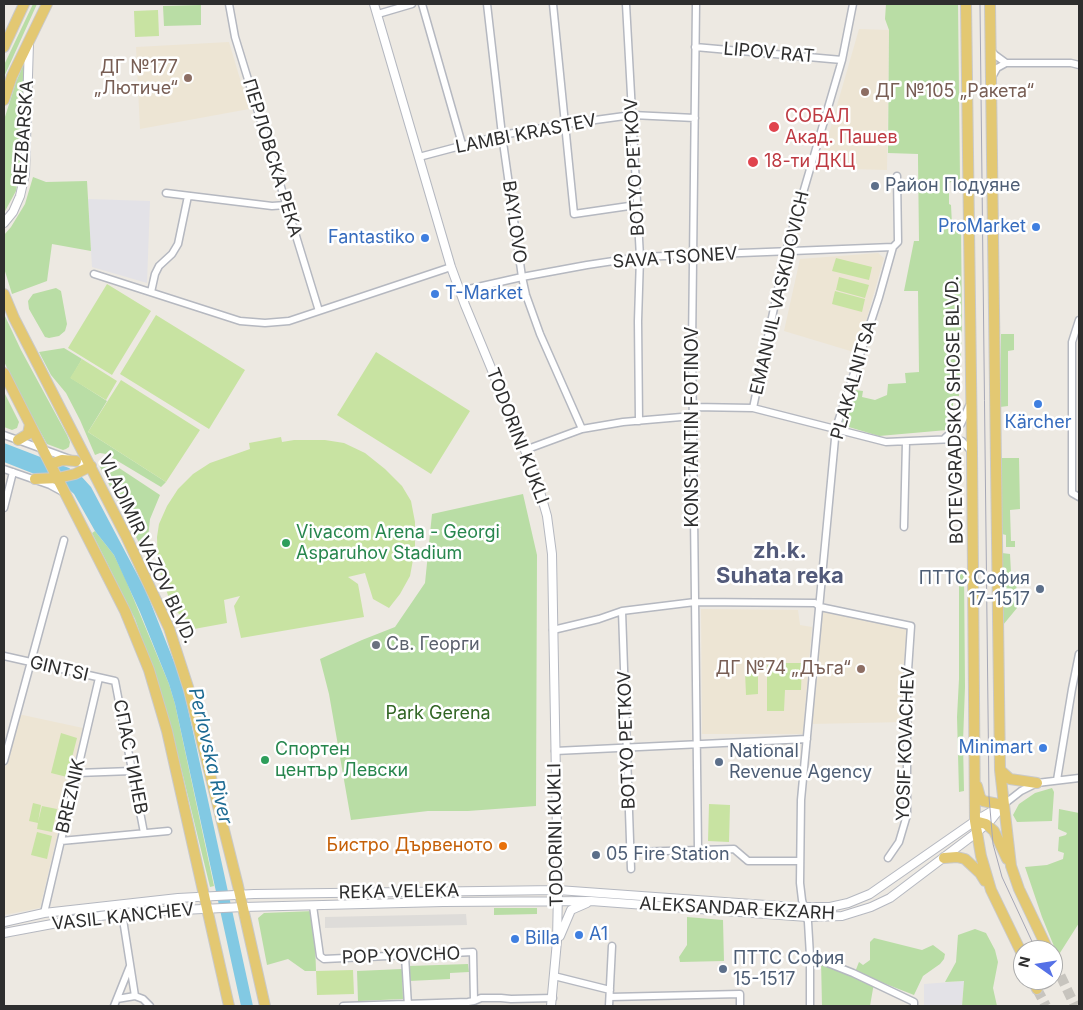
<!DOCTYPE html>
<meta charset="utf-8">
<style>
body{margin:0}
#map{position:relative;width:1083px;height:1010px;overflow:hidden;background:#ede9e2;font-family:Inter,sans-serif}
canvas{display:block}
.frame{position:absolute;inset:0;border:5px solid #2e2e2e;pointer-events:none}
.north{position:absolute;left:1013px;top:940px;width:50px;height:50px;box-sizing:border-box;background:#fff;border:1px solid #ababab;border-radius:50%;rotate:283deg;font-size:14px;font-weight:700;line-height:20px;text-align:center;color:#2e2e2e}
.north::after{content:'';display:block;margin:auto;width:18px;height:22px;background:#5571e7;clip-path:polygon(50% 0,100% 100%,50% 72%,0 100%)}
</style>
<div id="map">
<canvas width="1083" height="1010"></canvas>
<div class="frame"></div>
<div class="north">N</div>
</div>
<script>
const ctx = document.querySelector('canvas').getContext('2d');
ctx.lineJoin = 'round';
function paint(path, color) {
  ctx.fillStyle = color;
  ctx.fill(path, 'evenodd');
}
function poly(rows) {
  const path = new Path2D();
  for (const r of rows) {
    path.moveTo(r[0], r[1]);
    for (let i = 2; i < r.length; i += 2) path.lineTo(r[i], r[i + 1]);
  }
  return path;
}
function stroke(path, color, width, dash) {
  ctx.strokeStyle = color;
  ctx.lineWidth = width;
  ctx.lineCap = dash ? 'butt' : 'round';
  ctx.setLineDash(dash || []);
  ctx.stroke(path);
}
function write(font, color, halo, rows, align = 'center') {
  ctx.font = font + ' Inter,sans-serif';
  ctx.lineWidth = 5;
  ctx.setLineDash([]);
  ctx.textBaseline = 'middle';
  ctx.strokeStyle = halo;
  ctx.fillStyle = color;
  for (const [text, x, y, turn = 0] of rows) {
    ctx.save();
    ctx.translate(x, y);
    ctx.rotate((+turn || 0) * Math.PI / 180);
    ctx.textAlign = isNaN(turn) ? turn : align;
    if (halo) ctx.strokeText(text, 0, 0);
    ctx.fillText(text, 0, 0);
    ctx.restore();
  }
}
paint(poly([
 [88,199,150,201,147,283,92,267],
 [964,981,962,1006,924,1006,924,984]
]), '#e3e2e7');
paint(poly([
 [859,29,889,30,887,170,851,169,821,161],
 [229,42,249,109,140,129,136,47],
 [878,253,884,258,857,353,784,331,800,259],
 [820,607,911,626,907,722,809,724],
 [701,609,798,610,800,625,812,627,803,734,702,734],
 [18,714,83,728,40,908,4,915,4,771]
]), '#ede5d4');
paint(poly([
 [33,4,37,4,4,77,4,65],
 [886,4,958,4,960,181,953,181,949,183,949,204,951,205,952,225,961,225,962,326,959,396,953,396,953,410,957,414,956,421,947,430,879,436,842,425,850,396,855,390,863,391,862,397,875,400,887,395,888,384,906,383,905,373,919,372,918,291,904,291,914,241,919,241,918,160,918,154,888,153,889,30,885,19],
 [201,5,201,25,164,26,163,6],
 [25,61,20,169,16,191,4,213,4,120,16,82],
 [33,177,46,182,87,181,91,251,52,244,47,281,12,294,4,268,4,235,11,227,25,204],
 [56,288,61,291,67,324,65,331,59,336,49,338,45,337,29,309,28,301,33,294],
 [4,314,21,350,67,435,70,442,69,447,66,449,63,450,47,444,11,378,4,361],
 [1001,334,1014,334,1014,350,1008,351,1008,406,1000,407],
 [64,348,82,359,71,378,107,401,88,432,166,482,161,487,106,454,100,453,95,455,80,420,66,393,51,375,39,352],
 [4,392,19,422,17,428,12,430,4,427],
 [1000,458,1019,458,1020,509,1010,510,1011,541,1015,541,1015,547,1006,547,1006,535,1002,534],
 [105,462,110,462,160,495,150,519,148,538,151,566,99,465],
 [523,494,537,555,536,806,468,811,428,811,351,820,329,694,320,659,362,640,395,627,425,583,432,514],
 [95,531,114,555,125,578,169,684,175,704,214,886,210,887,176,747,158,684,135,619,92,533],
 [1002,553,1010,554,1011,572,1016,574,1017,608,1003,625],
 [959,570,964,570,965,687,963,742,964,791,959,792,957,717,959,679],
 [1052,788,1054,792,1052,821,1017,822,1013,815,1019,804,1035,793],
 [1059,809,1079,813,1079,923,1058,956,1042,917,1025,867,1047,865,1063,859,1064,853,1058,851,1059,837,1066,835,1067,833,1058,829],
 [494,908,537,908,537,914,494,915],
 [314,911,316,971,305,971,288,959,267,965,258,918,264,913],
 [687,917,723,920,724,961,680,962,679,957,687,945],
 [975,929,986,933,995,950,998,962,993,988,997,1006,962,1006,964,981,945,982,956,962,958,935],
 [874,938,922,950,933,945,945,954,944,959,940,964,923,976,914,995,855,972,859,962,863,965,870,960,870,942],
 [821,960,874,983,870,1006,822,1006],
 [468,964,469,972,450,973,450,979,409,981,409,966],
 [402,969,403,999,358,1001,357,971]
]), '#b9dda5');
paint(poly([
 [158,10,159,36,135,37,134,11],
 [836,258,872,267,869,280,832,271],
 [839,277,869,285,865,298,836,290],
 [107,284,151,311,112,375,68,348],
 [835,291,865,299,862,312,832,304],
 [156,315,245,370,209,429,120,374],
 [376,352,470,411,431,474,337,415],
 [82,359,117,381,106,400,70,378],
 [121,380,200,430,166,482,88,432],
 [281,437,282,442,294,440,325,440,344,443,365,453,385,469,402,486,411,501,415,522,415,549,410,576,400,594,389,608,373,599,365,573,348,577,358,584,364,617,241,638,234,606,240,596,224,600,227,623,194,629,179,614,171,604,158,566,157,537,159,524,167,506,178,489,193,474,210,463,250,449,249,443],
 [785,663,802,663,801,690,785,690,784,711,767,711,767,665,784,664],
 [758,670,758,694,746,695,745,671],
 [61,733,77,738,67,777,51,773],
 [33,803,41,805,38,822,42,806,57,809,52,832,37,829,38,823,29,821],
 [709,804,730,805,729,842,708,841],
 [37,832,52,836,47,859,31,855],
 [353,970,354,994,317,995,316,971]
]), '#c8e3a2');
paint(poly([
 [466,914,467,925,325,928,325,917]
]), '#dedcd9');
paint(poly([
 [4,443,69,468,81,476,91,487,146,591,180,677,185,695,253,1006,241,1006,175,704,169,684,140,612,114,555,95,531,74,494,65,486,4,462]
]), '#82c9e3');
stroke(poly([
 [1054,962,1075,1006],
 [1037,989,1046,1006]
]), '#c7c4be', 10, [10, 5]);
const minor = poly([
 [229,4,235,37,319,311],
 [422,4,462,144],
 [487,4,502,135,522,277,526,295,540,334,582,429],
 [553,4,574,214,636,205],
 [626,4,640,257,638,321,639,421],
 [696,4,692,347,698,850],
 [378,14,412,4],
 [695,47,842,60],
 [991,50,995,55,1006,63,1071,63,1079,65],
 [992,77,997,68,1006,63],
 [419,157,502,135,566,124,632,115,695,118],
 [166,193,272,206,286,205],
 [94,274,240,321,265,323,289,321,451,267],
 [460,291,522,277,587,265,640,257,893,247],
 [151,292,155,274,159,266,172,254,178,244,188,196],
 [1079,320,1072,342,1072,493,1079,497],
 [693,407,753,408,886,442,955,439,962,441,972,452],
 [753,408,786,251,842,60,853,4],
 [4,435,89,466],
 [945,438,961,424,969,406],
 [525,450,582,429,623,422,693,416],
 [4,469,50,485,63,492],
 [4,508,13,472],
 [904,527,906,442],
 [622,611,631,869],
 [553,630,599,619,622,611,695,602,815,603,820,607,911,626,907,685,907,815,899,842,888,858],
 [4,656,115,681,144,833],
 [555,751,807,739],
 [4,761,64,540],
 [77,773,132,771],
 [1057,780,1072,689,1079,654],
 [1003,805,1021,791,1037,783,1079,778],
 [61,841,168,831],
 [632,852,734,849,748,861,799,861],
 [313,906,320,956,324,959,473,952,474,1001],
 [44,913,99,678],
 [122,913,135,996,143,999,150,1006],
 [405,956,408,1006],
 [810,956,853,973,914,1002,914,1006],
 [554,976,610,990],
 [610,997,740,994,740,1006],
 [117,999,135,996],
 [114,1006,130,966],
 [343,1006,468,1002,474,1001,481,998,501,998,511,999,553,998],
 [609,1006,612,946],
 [810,1006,810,956,808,922,802,900,800,883,801,800,836,428,879,297,893,247,898,242,897,176]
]);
const tertiary = poly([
 [374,4,451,267,465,305,525,450,539,488,547,516,552,554,558,890,557,941,551,1006],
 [4,223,13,212,20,196,25,174,29,43],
 [4,922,44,913,178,898,254,894,558,890,794,907,830,907,848,903,870,894,975,821,999,807],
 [4,933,79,919,122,913,243,907,443,902,591,901,807,917,842,916,871,907,890,898,976,833,991,820,1003,805],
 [560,936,571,910,587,903]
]);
const primary = poly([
 [966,4,972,452,975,821,981,856,991,890,1023,956],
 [990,4,1000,770,1011,866,1019,889,1048,950],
 [4,47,24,4],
 [4,100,12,76,47,4],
 [4,294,14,318,126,536,169,628,189,690,238,886,265,1006],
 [4,373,125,611,149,670,167,731,229,1006],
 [18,440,28,434,30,424],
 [51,464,62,460,76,461],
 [35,479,58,478,75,474,91,466],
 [1000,770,1010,779,1037,783],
 [977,786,980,797,983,801,1003,805],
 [975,821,986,824,994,831,1007,859],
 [944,858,957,857,965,859,980,873,985,881],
 [1053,960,1054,962],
 [1033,980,1037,989]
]);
stroke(minor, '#b5b8c0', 9);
stroke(tertiary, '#b5b8c0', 10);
stroke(primary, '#c9c9c9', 12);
stroke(minor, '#fff', 6);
stroke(tertiary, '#fff', 8);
stroke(primary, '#e3c872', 10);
stroke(poly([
 [980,4,989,797,993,844,1002,877,1036,950]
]), '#a5a7b6', 1);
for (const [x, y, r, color] of [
 [188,78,5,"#8d6e63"],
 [865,92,5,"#8d6e63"],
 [774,127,6,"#e0444e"],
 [753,162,6,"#e0444e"],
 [875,186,5,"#5c6f8a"],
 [1036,227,5,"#3f7fe0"],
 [425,238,5,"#3f7fe0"],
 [435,294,5,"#3f7fe0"],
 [1038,404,5,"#3f7fe0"],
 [286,543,5,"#2e9e5b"],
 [1040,589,5,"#5c6f8a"],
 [376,645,5,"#6b7280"],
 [861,669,5,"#8d6e63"],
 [1043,748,5,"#3f7fe0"],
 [265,760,5,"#2e9e5b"],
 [719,762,5,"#5c6f8a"],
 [503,846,5,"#e8710a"],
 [596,855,5,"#5c6f8a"],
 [579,935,5,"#3f7fe0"],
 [515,939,5,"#3f7fe0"],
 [723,969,5,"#5c6f8a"]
]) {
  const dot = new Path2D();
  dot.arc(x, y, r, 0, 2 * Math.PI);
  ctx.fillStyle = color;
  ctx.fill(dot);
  stroke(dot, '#fff', 2);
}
write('18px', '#2e2e2e', '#fff', [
 ["LIPOV RAT",769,53,5],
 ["REZBARSKA",24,133,-86],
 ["LAMBI KRASTEV",526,134,-11],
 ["ПЕРЛОВСКА РЕКА",272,158,73],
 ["BOTYO PETKOV",635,167,-93],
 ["BAYLOVO",514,222,82],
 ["SAVA TSONEV",675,258,-4],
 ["EMANUIL VASKIDOVICH",780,293,-77],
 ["PLAKALNITSA",854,380,-74],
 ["BOTEVGRADSKO SHOSE BLVD.",955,410,-91],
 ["KONSTANTIN FOTINOV",693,427,-90],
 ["TODORINI KUKLI",517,436,69],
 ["VLADIMIR VAZOV BLVD.",147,549,65],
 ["GINTSI",59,669,13],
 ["BOTYO PETKOV",627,740,-92],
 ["YOSIF KOVACHEV",906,744,-88],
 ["СПАС ГИНЕВ",130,757,79],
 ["BREZNIK",71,796,-77],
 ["TODORINI KUKLI",556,835,-91],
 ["REKA VELEKA",399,892,-1],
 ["ALEKSANDAR EKZARH",737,909,3],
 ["VASIL KANCHEV",123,917,-6],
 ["POP YOVCHO",401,956,-2]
]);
write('18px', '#785e54', '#fff', [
 ["ДГ №177",178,68],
 ["„Лютиче“",178,89],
 ["ДГ №105 „Ракета“",875,92,"left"],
 ["ДГ №74 „Дъга“",851,669]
], 'right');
write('18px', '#be3a42', '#fff', [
 ["СОБАЛ",785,117],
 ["Акад. Пашев",785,138],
 ["18-ти ДКЦ",764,162]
], 'left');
write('18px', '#4e5e75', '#fff', [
 ["Район Подуяне",885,186],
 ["ПТТС София",1030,579,"right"],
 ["17-1517",1030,600,"right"],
 ["National",729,752],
 ["Revenue Agency",729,773],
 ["05 Fire Station",606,855],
 ["ПТТС София",733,959],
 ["15-1517",733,980]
], 'left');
write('18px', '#366cbe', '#fff', [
 ["ProMarket",1026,227],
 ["Fantastiko",415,238],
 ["T-Market",445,294,"left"],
 ["Кärcher",1038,423,"center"],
 ["Minimart",1033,748],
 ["A1",589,935,"left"],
 ["Billa",525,939,"left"]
], 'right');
write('18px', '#27864d', '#fff', [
 ["Vivacom Arena - Georgi",296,533],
 ["Asparuhov Stadium",296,554],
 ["Спортен",275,750],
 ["център Левски",275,771]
], 'left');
write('18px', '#5b616d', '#fff', [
 ["Св. Георги",386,645]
], 'left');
write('18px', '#316524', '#fff', [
 ["Park Gerena",438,714]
]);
write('18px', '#c56008', '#fff', [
 ["Бистро Дървеното",493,846]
], 'right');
write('italic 19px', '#1d6b93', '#fff', [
 ["Perlovska River",210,756,77]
]);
write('bold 22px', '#525a7a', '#fff', [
 ["zh.k.",780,551],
 ["Suhata reka",780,576]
]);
</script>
